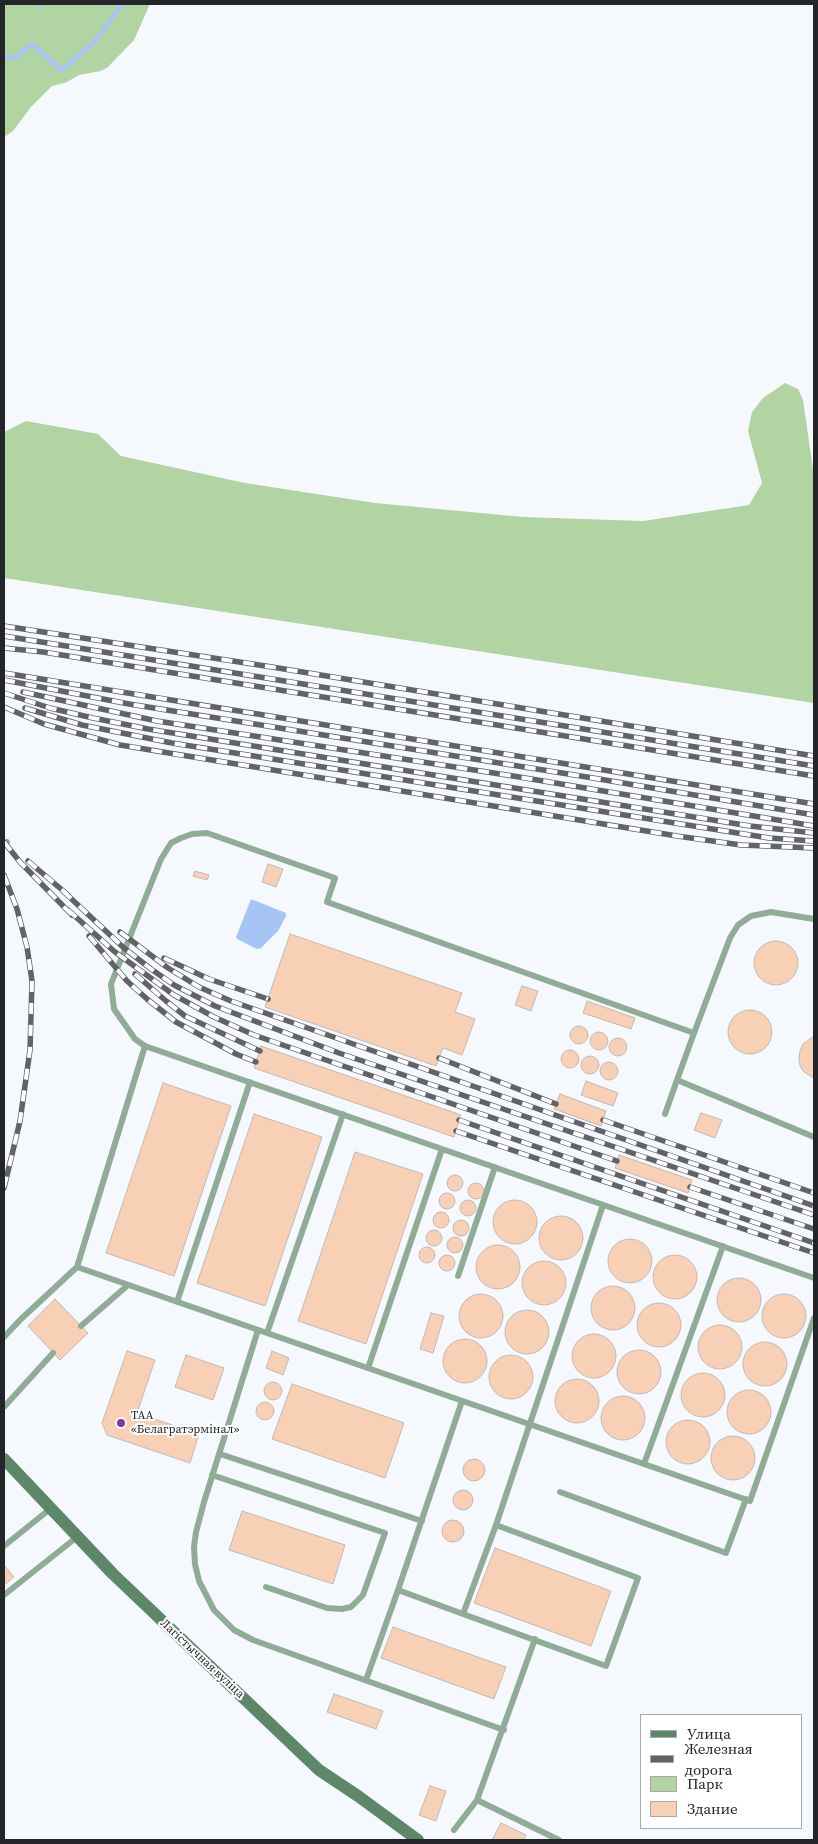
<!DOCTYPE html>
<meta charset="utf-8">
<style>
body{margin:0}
#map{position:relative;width:818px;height:1844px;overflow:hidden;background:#f5f9fe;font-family:"Source Serif 4",serif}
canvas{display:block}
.frame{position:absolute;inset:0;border:5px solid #242528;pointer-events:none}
.legend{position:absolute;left:640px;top:1714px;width:162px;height:115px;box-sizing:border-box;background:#fff;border:1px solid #a7a8a9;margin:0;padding:6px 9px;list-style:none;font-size:15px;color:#242528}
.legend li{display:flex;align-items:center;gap:10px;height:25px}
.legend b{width:25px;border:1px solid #a7a8a9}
</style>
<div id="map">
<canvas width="818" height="1844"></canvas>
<div class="frame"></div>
<ul class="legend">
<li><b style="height:6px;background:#5d8769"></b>Улица</li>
<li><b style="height:6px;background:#616367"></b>Железная дорога</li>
<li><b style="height:14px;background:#b1d4a2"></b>Парк</li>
<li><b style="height:14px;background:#f8d0b5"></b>Здание</li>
</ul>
</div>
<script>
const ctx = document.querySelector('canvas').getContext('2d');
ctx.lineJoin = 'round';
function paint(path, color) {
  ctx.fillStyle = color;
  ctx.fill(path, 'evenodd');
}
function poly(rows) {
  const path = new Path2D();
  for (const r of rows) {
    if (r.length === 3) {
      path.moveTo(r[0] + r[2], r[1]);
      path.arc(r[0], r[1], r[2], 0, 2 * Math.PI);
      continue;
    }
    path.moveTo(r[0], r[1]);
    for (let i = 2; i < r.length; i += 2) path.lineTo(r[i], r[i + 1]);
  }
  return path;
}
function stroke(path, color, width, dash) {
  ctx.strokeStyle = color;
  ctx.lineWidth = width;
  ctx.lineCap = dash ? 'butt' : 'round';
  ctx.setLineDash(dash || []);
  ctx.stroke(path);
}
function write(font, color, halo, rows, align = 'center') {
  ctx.font = font + ' "Source Serif 4",serif';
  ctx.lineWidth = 4;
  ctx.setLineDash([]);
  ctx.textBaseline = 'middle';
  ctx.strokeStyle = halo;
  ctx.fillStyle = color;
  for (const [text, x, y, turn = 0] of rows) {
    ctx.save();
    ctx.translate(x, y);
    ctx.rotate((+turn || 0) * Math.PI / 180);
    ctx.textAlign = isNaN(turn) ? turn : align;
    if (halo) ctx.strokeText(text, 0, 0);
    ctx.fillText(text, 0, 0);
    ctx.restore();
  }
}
paint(poly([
 [4,4,150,4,134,40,108,67,101,71,79,75,67,82,52,86,31,107,13,131,4,137],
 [785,383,798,389,803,400,814,476,814,703,4,578,4,432,26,421,98,434,121,456,245,483,375,503,523,517,643,521,749,505,762,483,748,431,752,412,763,398]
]), '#b1d4a2');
paint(poly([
 [251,899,286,913,286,916,278,931,261,948,257,949,237,939,236,937]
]), '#a6c5f6');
stroke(poly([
 [37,4,38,5,43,4],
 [4,57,15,58,32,44,62,70,96,40,121,6,118,4]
]), '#a6c5f6', 4.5);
const building = poly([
 [268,864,283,869,276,887,262,882,268,864],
 [195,871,209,875,207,880,193,876,195,871],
 [290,934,462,993,455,1012,475,1019,462,1055,443,1048,436,1066,265,1007,290,934],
 [776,963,22],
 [522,986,538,991,531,1011,515,1005,522,986],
 [587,1001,635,1018,631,1029,583,1013,587,1001],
 [750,1032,22],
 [579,1035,9],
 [599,1041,9],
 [814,1036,814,1078,804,1072,800,1066,799,1058,800,1051,803,1044,814,1036],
 [618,1047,9],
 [261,1046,461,1115,454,1137,254,1068,261,1046],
 [570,1059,9],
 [590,1065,9],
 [609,1071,9],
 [586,1081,618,1093,613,1106,581,1095,586,1081],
 [163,1083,231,1106,174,1276,106,1253,163,1083],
 [560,1094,606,1111,601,1126,554,1109,560,1094],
 [701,1113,722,1120,715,1138,694,1130,701,1113],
 [254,1114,322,1137,265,1306,197,1283,254,1114],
 [355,1152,423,1174,366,1344,298,1321,355,1152],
 [619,1155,692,1180,688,1193,615,1168,619,1155],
 [455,1183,8],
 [476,1191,8],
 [447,1201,8],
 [468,1208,8],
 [515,1222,22],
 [441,1220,8],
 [561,1238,22],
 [461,1228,8],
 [434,1238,8],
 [455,1245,8],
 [630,1261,22],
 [498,1267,22],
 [427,1255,8],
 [447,1263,8],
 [675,1277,22],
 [544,1283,22],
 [739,1300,22],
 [613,1308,22],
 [481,1316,22],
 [784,1316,22],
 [55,1299,88,1333,60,1360,28,1326,55,1299],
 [659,1325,22],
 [527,1332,22],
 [431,1313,444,1316,433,1353,420,1349,431,1313],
 [720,1347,22],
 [594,1356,22],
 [465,1361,22],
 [765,1364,22],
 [639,1372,22],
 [127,1351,155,1360,137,1413,199,1434,190,1463,107,1435,102,1423,127,1351],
 [272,1351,289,1358,283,1375,266,1368,272,1351],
 [186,1355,224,1368,213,1400,175,1387,186,1355],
 [511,1377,22],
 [703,1395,22],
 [577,1401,22],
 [273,1391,9],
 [292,1384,404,1423,385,1478,272,1439,292,1384],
 [749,1412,22],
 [623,1418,22],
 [265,1411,9],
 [688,1442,22],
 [733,1458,22],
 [474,1470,11],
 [463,1500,10],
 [242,1511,345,1545,333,1584,229,1550,242,1511],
 [453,1531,11],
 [495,1548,611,1591,591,1646,474,1603,495,1548],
 [4,1565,14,1577,4,1585,4,1565],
 [393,1627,506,1667,494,1699,381,1658,393,1627],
 [334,1694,383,1711,376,1729,327,1712,334,1694],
 [430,1786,446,1791,436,1821,419,1815,430,1786],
 [501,1823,526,1835,523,1840,492,1840,501,1823]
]);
paint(building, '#f8d0b5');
stroke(building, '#c0b9b5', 1);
stroke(poly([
 [4,845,7,842],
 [694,1033,730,938,738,925,751,916,771,912,814,919],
 [145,1046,135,1039,114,1009,111,984,161,859,171,843,181,838,192,834,207,833,335,878,327,902,694,1033,677,1080,814,1137],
 [343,1114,267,1333,644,1464],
 [665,1114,677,1080],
 [723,1246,644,1464,750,1501,814,1318],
 [458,1276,495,1167],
 [177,1302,250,1082],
 [81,1326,128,1285],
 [258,1330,204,1502,196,1532,194,1547,195,1564,199,1581,214,1610,234,1630,253,1640,504,1730],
 [267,1333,77,1267,145,1046,814,1278],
 [4,1337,21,1319,77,1267],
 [368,1368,442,1149],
 [462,1401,398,1590,463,1614],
 [4,1407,53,1353],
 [220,1454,422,1521],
 [212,1475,385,1533,363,1595,351,1607,342,1609,327,1608,266,1587],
 [560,1492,726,1553,746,1499],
 [496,1525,463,1614,606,1666,638,1578,496,1525,603,1205],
 [4,1546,50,1509],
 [4,1595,77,1537],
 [366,1680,398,1590],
 [477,1800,559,1840],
 [454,1830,477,1800,535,1639]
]), '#90ac97', 6);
stroke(poly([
 [4,1459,113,1574,319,1770,358,1796,418,1840]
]), '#5d8769', 12);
const rail = poly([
 [4,626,272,667,814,756],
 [4,636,814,766],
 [4,648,43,652,814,776],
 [4,673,814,804],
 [4,680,129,704,587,777,814,815],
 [23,692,157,721,513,776,814,826],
 [4,693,50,708,93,718,148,729,750,826,814,833],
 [4,707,44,724,120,745,677,836,741,845,814,848],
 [25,708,82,725,172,743,769,838,814,841],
 [4,842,20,862,72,915],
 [28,861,68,895],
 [4,875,17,909,27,947,32,981,30,1050,20,1121,4,1188],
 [63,891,124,948,151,969,174,985,215,1006,339,1053,814,1215],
 [68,910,115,952,174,995,214,1017,254,1035,617,1161],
 [120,932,168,968,199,987,231,1001,814,1206],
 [89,936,127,981,147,999,176,1022,236,1054,256,1062],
 [164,958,209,979,268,999],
 [135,974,166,1001,185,1016,260,1051],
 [439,1058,556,1104],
 [459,1120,814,1243],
 [603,1120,814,1193],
 [456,1131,814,1253],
 [690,1187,814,1229]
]);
stroke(rail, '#616367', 5.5);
stroke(rail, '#fff', 4, [11]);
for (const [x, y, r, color] of [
 [121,1423,5,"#8a329f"]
]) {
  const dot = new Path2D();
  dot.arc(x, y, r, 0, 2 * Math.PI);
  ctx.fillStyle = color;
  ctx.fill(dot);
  stroke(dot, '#fff', 2);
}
write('12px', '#242528', '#fff', [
 ["ТАА",131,1416],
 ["«Белагратэрмінал»",131,1430]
], 'left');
write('12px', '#242528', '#fff', [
 ["Лагістычная вуліца",202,1659,43]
]);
</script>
